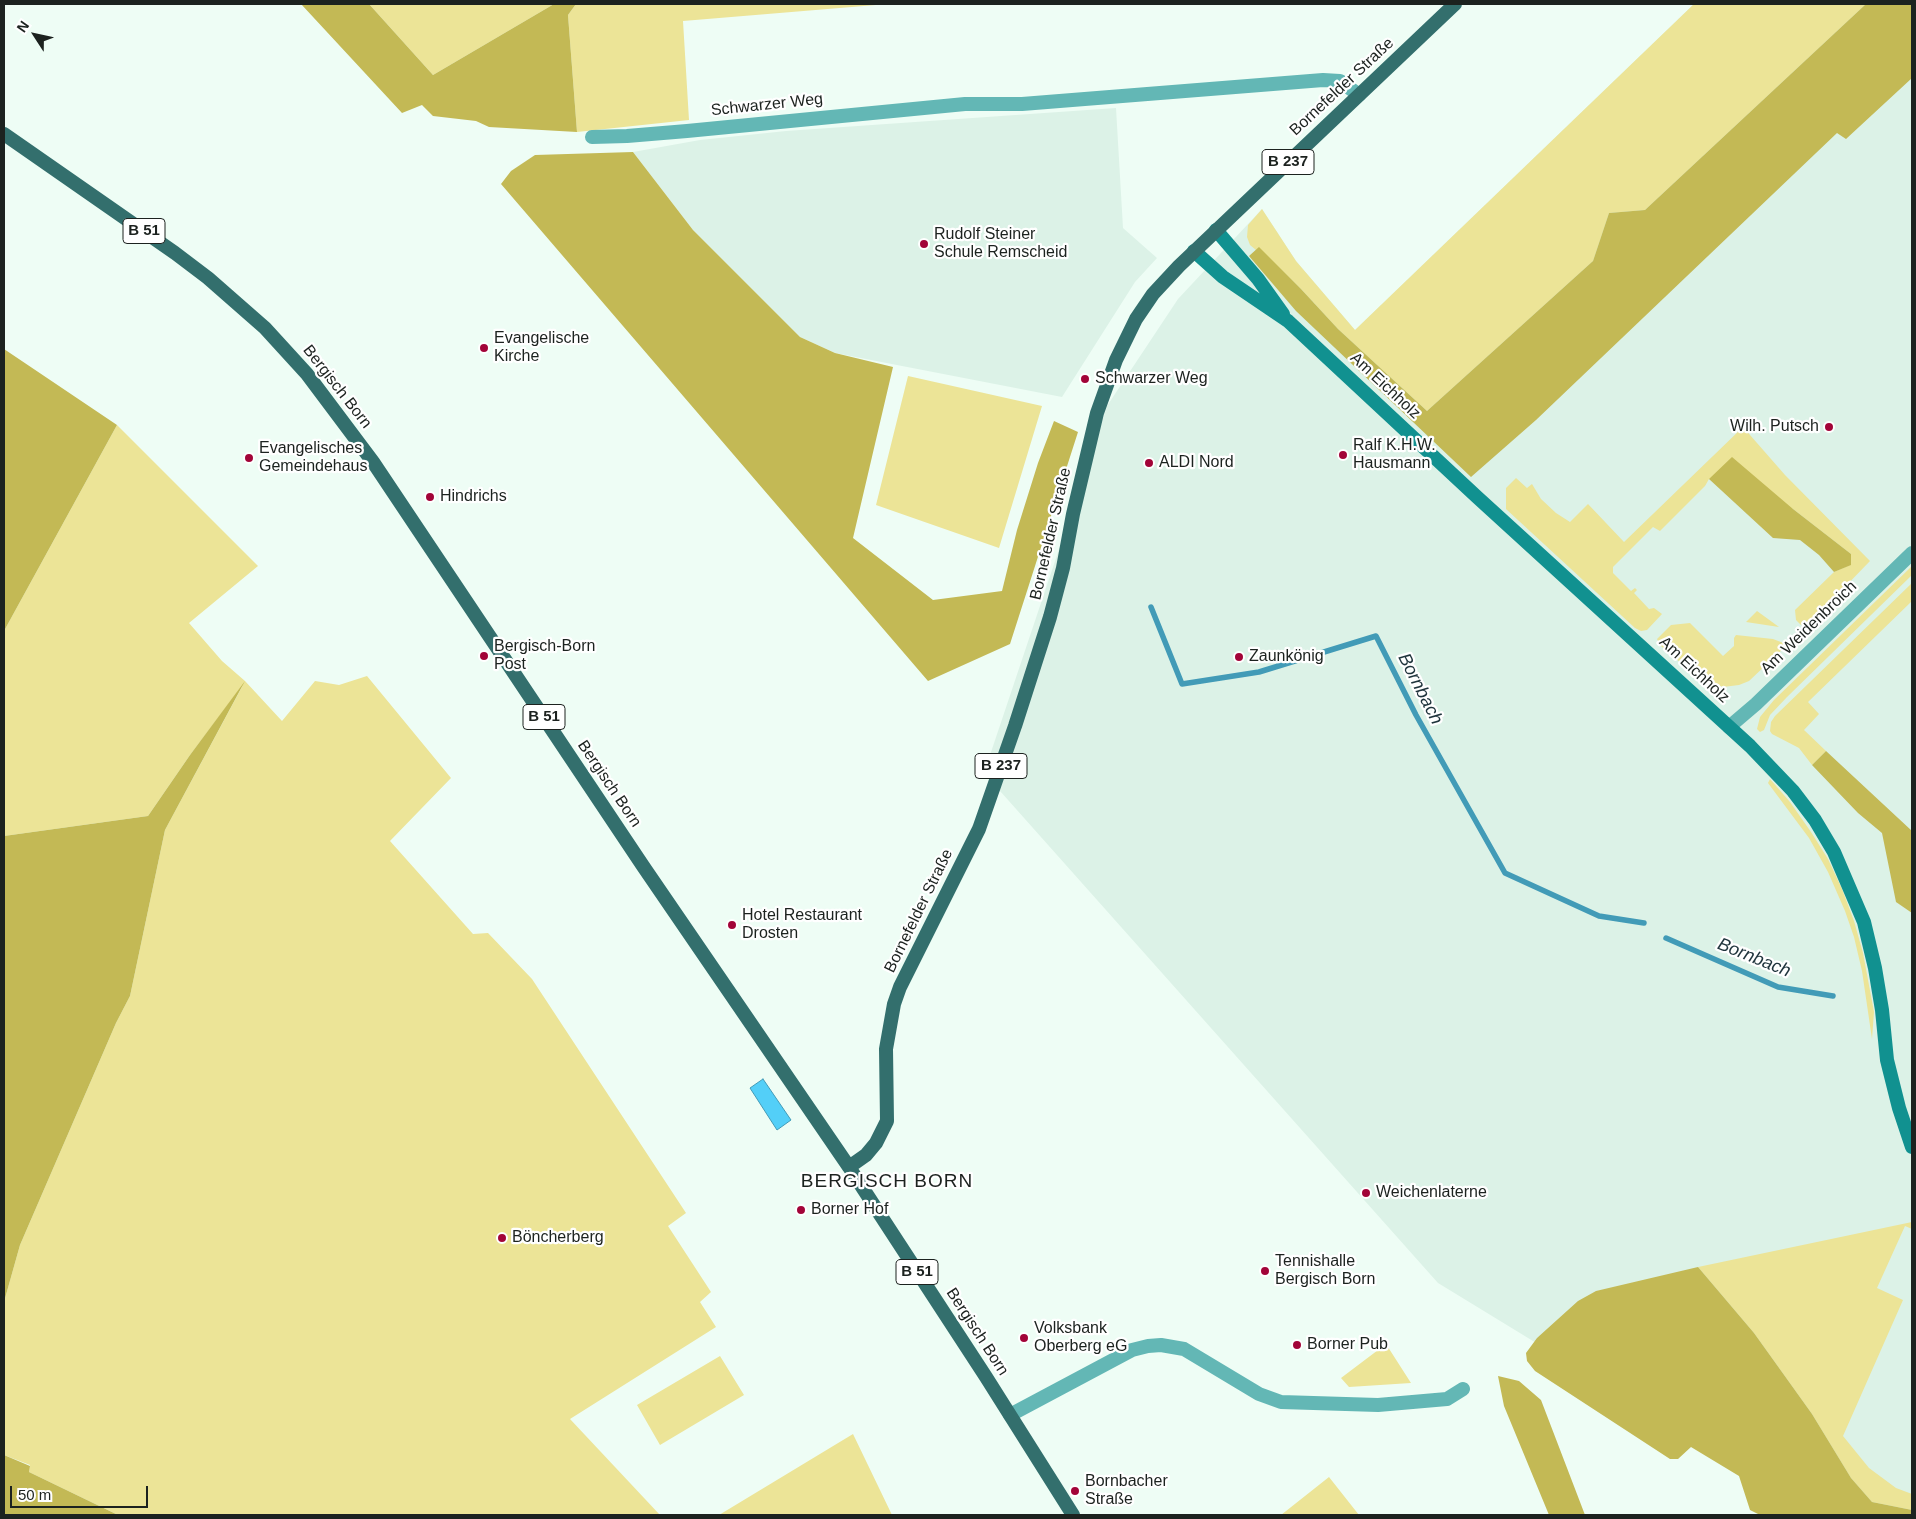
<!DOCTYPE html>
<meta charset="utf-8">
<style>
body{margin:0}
#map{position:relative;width:1916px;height:1519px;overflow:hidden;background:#eefdf5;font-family:Arial,sans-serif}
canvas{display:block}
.frame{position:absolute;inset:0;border:5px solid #1c221f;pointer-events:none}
.north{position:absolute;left:10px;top:10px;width:50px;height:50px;-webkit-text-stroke:4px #fff;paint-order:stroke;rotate:305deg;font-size:14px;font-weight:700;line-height:20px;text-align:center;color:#1c221f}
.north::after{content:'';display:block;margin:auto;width:18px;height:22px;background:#1c221f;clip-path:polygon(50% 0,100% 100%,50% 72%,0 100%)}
.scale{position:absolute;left:10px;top:1486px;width:138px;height:22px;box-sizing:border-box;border:2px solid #1c221f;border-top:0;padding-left:6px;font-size:15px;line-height:18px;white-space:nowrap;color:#1c221f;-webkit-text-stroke:4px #fff;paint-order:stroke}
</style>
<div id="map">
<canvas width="1916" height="1519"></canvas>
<div class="frame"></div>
<div class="north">N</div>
<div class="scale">50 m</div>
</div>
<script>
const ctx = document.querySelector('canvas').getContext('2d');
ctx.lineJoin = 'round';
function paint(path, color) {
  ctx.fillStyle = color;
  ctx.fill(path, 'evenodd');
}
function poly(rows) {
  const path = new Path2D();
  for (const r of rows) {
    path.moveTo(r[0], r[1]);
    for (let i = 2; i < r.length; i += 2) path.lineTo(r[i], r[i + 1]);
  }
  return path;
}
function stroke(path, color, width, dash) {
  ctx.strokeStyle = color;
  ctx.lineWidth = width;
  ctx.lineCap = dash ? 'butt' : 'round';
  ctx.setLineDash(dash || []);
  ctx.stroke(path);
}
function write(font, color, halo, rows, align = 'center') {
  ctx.font = font + ' Arial,sans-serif';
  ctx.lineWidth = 4.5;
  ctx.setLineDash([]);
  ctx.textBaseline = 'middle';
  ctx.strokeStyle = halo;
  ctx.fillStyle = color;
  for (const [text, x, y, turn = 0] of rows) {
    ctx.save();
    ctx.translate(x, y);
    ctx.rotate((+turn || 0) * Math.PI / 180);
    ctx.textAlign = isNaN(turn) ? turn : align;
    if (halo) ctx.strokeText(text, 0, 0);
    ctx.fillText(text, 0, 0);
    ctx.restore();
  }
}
paint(poly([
 [1694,4,1912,4,1912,1515,1854,1515,1664,1421,1438,1283,984,773,1107,406,1178,299,1262,209,1296,261,1355,330],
 [1116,108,1123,228,1157,258,1135,282,1062,397,835,353,800,337,693,230,633,152,700,140,786,131]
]), '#dcf2e7');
paint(poly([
 [369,4,554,4,433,75],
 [576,4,888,4,683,21,689,120,577,132,568,15],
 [1694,4,1866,4,1645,210,1609,213,1593,261,1427,411,1338,329,1301,289,1259,248,1256,250,1250,245,1247,237,1248,225,1262,209,1296,261,1355,330],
 [908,376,1042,406,999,548,876,505],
 [117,425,258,566,189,623,222,661,245,681,282,721,315,681,339,685,367,676,451,778,390,841,473,934,488,933,532,979,686,1213,668,1226,711,1292,700,1302,716,1327,570,1419,660,1515,118,1515,29,1472,30,1465,4,1455,4,1302,20,1245,116,1023,130,996,165,830,243,685,190,755,148,816,4,836,4,631],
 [1743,427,1785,475,1870,561,1808,625,1801,625,1796,620,1795,610,1834,572,1850,565,1851,554,1793,509,1709,479,1705,486,1660,531,1653,527,1613,567,1613,573,1631,591,1635,588,1637,590,1634,593,1649,609,1654,608,1662,614,1647,630,1641,631,1635,628,1506,509,1506,488,1516,478,1527,488,1532,484,1541,499,1556,513,1570,522,1588,504,1624,542],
 [1912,566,1912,575,1787,697,1770,715,1764,730,1760,732,1757,729,1760,717,1774,700],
 [1912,583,1912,601,1808,702,1819,714,1804,730,1826,751,1812,765,1799,748,1772,734,1770,731,1771,722,1775,716],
 [1757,611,1779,627,1746,622],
 [1690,623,1723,656,1734,646,1734,638,1736,635,1773,639,1786,644,1786,646,1749,681,1739,685,1723,687,1701,680,1661,646,1657,639,1671,625],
 [1770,779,1790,802,1811,832,1828,859,1842,889,1854,921,1863,953,1874,1012,1872,1039,1862,971,1854,937,1845,911,1828,872,1809,838,1768,783],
 [1912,1222,1912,1229,1905,1226,1877,1288,1903,1300,1843,1436,1869,1468,1896,1488,1912,1494,1912,1510,1872,1502,1851,1478,1812,1414,1754,1333,1698,1267],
 [1386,1344,1411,1383,1349,1387,1341,1378],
 [720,1356,744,1395,660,1445,637,1405],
 [853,1434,892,1515,719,1515],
 [1329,1477,1359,1515,1281,1515]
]), '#ece497');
paint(poly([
 [301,4,369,4,433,75,554,4,576,4,568,15,577,132,489,127,476,121,433,116,422,105,402,113],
 [1866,4,1912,4,1912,78,1846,139,1837,133,1536,420,1471,477,1296,311,1249,256,1259,247,1301,289,1338,329,1427,411,1593,261,1609,213,1645,210],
 [633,152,693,230,800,337,835,353,893,367,853,538,933,600,1002,591,1017,530,1038,463,1054,421,1078,432,1010,644,928,681,501,184,511,171,535,155],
 [4,349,117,425,4,631],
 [1732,457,1793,509,1851,554,1851,565,1834,572,1819,555,1800,540,1773,538,1709,479],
 [245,681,165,830,130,996,116,1023,20,1245,4,1302,4,836,148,816,190,755],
 [1826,751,1912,831,1912,913,1896,902,1882,833,1858,813,1812,765],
 [1698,1267,1754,1333,1812,1414,1851,1478,1872,1502,1912,1510,1912,1515,1760,1515,1750,1510,1739,1476,1691,1447,1678,1459,1670,1459,1535,1371,1527,1361,1526,1353,1537,1338,1578,1301,1596,1291],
 [1498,1376,1519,1381,1541,1400,1585,1515,1549,1515,1504,1406],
 [4,1455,30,1466,29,1472,118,1515,4,1515]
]), '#c3b955');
const water = poly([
 [763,1079,791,1120,777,1130,750,1088,763,1079]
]);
paint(water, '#53cff8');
stroke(water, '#429bb7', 1);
stroke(poly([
 [1151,607,1182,684,1259,672,1376,636,1416,715,1505,873,1599,916,1644,923],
 [1666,938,1778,987,1833,996]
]), '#429bb7', 5.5);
stroke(poly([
 [592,137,627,136,687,131,965,104,1022,104,1323,80,1340,81,1359,95],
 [1729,727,1756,704,1912,553],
 [1010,1415,1132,1350,1148,1346,1161,1345,1184,1349,1259,1394,1281,1402,1378,1405,1447,1399,1463,1389]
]), '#63b7b5', 14);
stroke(poly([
 [1216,230,1258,279,1283,314],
 [1194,251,1223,277,1288,321,1477,497,1750,746,1793,791,1815,820,1834,852,1864,922,1875,968,1882,1010,1887,1060,1899,1108,1912,1147]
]), '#119190', 14);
stroke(poly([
 [4,134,175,253,208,278,265,328,307,374,373,462,643,866,849,1167,986,1377,1073,1515],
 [849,1167,866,1155,876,1143,887,1121,886,1049,894,1004,900,987,979,829,1015,726,1050,617,1063,568,1073,514,1097,413,1116,360,1136,319,1153,294,1179,266,1455,4]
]), '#336f6d', 14);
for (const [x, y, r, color] of [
 [924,244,5,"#a20438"],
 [484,348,5,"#a20438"],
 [1085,379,5,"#a20438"],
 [1829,427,5,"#a20438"],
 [1343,455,5,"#a20438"],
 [249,458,5,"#a20438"],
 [1149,463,5,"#a20438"],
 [430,497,5,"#a20438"],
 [484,656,5,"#a20438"],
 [1239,657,5,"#a20438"],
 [732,925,5,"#a20438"],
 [1366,1193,5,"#a20438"],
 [801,1210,5,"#a20438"],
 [502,1238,5,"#a20438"],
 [1265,1271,5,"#a20438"],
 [1024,1338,5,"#a20438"],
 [1297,1345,5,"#a20438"],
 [1075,1491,5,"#a20438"]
]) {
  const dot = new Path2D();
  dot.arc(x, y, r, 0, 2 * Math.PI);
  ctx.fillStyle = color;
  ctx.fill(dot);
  stroke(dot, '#fff', 2);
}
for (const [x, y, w] of [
 [1288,162,52],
 [144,231,42],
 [544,717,42],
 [1001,766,52],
 [917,1272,42]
]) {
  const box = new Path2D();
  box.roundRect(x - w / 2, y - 12.5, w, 25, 4);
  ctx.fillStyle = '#fff';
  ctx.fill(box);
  stroke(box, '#1c221f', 1);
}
write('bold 15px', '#1c221f', null, [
 ["B 237",1288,162],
 ["B 51",144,231],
 ["B 51",544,717],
 ["B 237",1001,766],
 ["B 51",917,1272]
]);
write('16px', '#1c221f', '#fff', [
 ["Bornefelder Straße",1342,87,-43],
 ["Schwarzer Weg",767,105,-6],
 ["Am Eichholz",1385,386,43],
 ["Bergisch Born",337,387,52],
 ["Bornefelder Straße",1051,534,-77],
 ["Am Weidenbroich",1809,628,-44],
 ["Am Eichholz",1694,670,43],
 ["Bergisch Born",609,784,56],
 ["Bornefelder Straße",919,911,-64],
 ["Bergisch Born",977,1332,57]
]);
write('16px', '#1c221f', '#fff', [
 ["Rudolf Steiner",934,235],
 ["Schule Remscheid",934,253],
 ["Evangelische",494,339],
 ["Kirche",494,357],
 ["Schwarzer Weg",1095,379],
 ["Wilh. Putsch",1819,427,"right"],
 ["Ralf K.H.W.",1353,446],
 ["Hausmann",1353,464],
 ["Evangelisches",259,449],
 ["Gemeindehaus",259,467],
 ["ALDI Nord",1159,463],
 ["Hindrichs",440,497],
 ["Bergisch-Born",494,647],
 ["Post",494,665],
 ["Zaunkönig",1249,657],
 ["Hotel Restaurant",742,916],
 ["Drosten",742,934],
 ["Weichenlaterne",1376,1193],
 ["Borner Hof",811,1210],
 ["Böncherberg",512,1238],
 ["Tennishalle",1275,1262],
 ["Bergisch Born",1275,1280],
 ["Volksbank",1034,1329],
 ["Oberberg eG",1034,1347],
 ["Borner Pub",1307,1345],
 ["Bornbacher",1085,1482],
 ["Straße",1085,1500]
], 'left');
write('italic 18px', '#1f343c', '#fff', [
 ["Bornbach",1420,689,63],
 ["Bornbach",1754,958,22]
]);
ctx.letterSpacing = '1px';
write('19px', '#1c221f', '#fff', [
 ["BERGISCH BORN",887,1182]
]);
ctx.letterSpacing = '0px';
</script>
